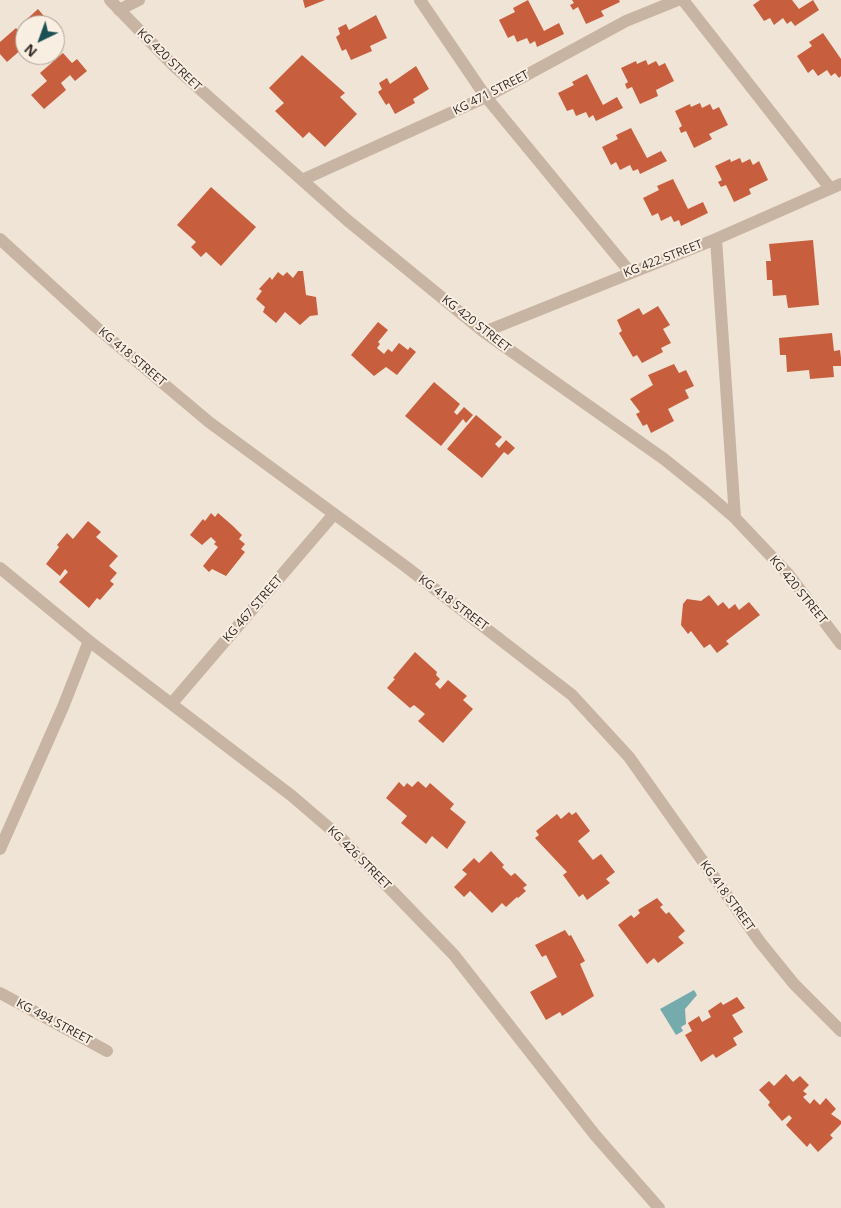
<!DOCTYPE html>
<style>
body{margin:0}
#map{position:relative;width:841px;height:1208px;overflow:hidden;background:#f0e4d6;font-family:"Open Sans",sans-serif}
canvas{display:block}
.north{position:absolute;left:15px;top:15px;width:50px;height:50px;box-sizing:border-box;background:#f9eee2;border:1px solid #aa9f96;border-radius:50%;rotate:222deg;font-size:14px;font-weight:700;line-height:20px;text-align:center;color:#332925}
.north::after{content:'';display:block;margin:auto;width:18px;height:22px;background:#1b5054;clip-path:polygon(50% 0,100% 100%,50% 72%,0 100%)}
</style>
<div id="map">
<canvas width="841" height="1208"></canvas>
<div class="north">N</div>
</div>
<script>
const ctx = document.querySelector('canvas').getContext('2d');
ctx.lineJoin = 'round';
function paint(path, color) {
  ctx.fillStyle = color;
  ctx.fill(path, 'evenodd');
}
function poly(rows) {
  const path = new Path2D();
  for (const r of rows) {
    path.moveTo(r[0], r[1]);
    for (let i = 2; i < r.length; i += 2) path.lineTo(r[i], r[i + 1]);
  }
  return path;
}
function stroke(path, color, width, dash) {
  ctx.strokeStyle = color;
  ctx.lineWidth = width;
  ctx.lineCap = dash ? 'butt' : 'round';
  ctx.setLineDash(dash || []);
  ctx.stroke(path);
}
function write(font, color, halo, rows, align = 'center') {
  ctx.font = font + ' "Open Sans",sans-serif';
  ctx.lineWidth = 4;
  ctx.setLineDash([]);
  ctx.textBaseline = 'middle';
  ctx.strokeStyle = halo;
  ctx.fillStyle = color;
  for (const [text, x, y, turn = 0] of rows) {
    ctx.save();
    ctx.translate(x, y);
    ctx.rotate((+turn || 0) * Math.PI / 180);
    ctx.textAlign = isNaN(turn) ? turn : align;
    if (halo) ctx.strokeText(text, 0, 0);
    ctx.fillText(text, 0, 0);
    ctx.restore();
  }
}
paint(poly([
 [694,990,697,995,685,1009,686,1024,681,1027,683,1031,676,1035,660,1009]
]), '#75abad');
paint(poly([
 [303,0,325,0,305,8],
 [528,0,544,31,559,23,564,34,537,47,535,41,530,44,527,38,517,42,514,35,508,38,499,20,515,12,513,8],
 [572,0,619,0,620,2,601,11,604,16,586,24,578,7,573,10,570,5,574,3],
 [760,0,792,0,799,9,813,0,819,10,795,26,791,21,787,24,783,18,774,25,770,18,764,21,753,5],
 [38,9,48,21,44,25,31,25,26,20],
 [376,15,387,38,370,46,372,51,351,60,346,49,342,51,336,37,340,34,338,28,346,24,349,30],
 [16,28,22,34,25,31,25,51,23,48,7,62,0,54,0,42],
 [823,33,841,59,841,76,839,78,835,73,831,76,827,70,818,76,813,69,808,73,797,56,812,46,809,42],
 [63,53,72,63,77,59,87,71,75,81,70,75,61,83,66,90,44,109,31,95,47,81,40,73],
 [302,55,345,93,340,97,357,114,325,147,309,132,303,138,275,111,284,103,269,88],
 [646,60,648,65,656,61,659,66,665,63,674,81,656,90,658,96,640,104,632,87,627,89,625,84,628,82,621,68,636,61,637,64],
 [416,66,429,89,413,99,415,103,395,114,389,103,386,105,378,92,382,89,379,83,387,78,390,84],
 [587,74,603,105,617,97,623,108,596,121,593,115,589,118,586,112,576,116,573,109,567,111,558,93,574,85,572,82],
 [700,103,702,108,710,104,713,110,719,107,728,125,709,134,712,139,694,148,686,131,681,133,679,128,682,126,675,111,690,104,691,107],
 [631,128,647,158,661,151,667,161,640,174,638,169,633,171,630,165,620,170,616,162,611,165,602,147,618,139,616,135],
 [740,158,742,163,750,159,753,165,759,161,768,180,749,189,751,194,734,202,726,185,721,187,718,182,722,180,715,166,730,159,731,162],
 [673,179,688,209,703,202,708,213,681,226,679,220,674,222,671,216,661,221,658,213,652,216,643,198,659,190,657,186],
 [211,187,256,227,221,266,206,252,201,257,191,247,196,242,177,225],
 [813,240,819,305,788,308,786,295,773,296,772,280,767,280,766,261,771,261,769,244],
 [298,271,303,271,306,295,316,297,318,315,310,316,300,325,285,312,276,323,263,312,265,307,256,299,262,291,259,289,270,277,272,280,278,272,283,276,287,272,293,278],
 [658,306,670,325,663,329,671,343,661,348,663,352,642,363,637,355,633,357,619,333,622,331,617,320,639,308,643,315],
 [378,322,388,330,378,342,380,344,377,348,384,354,388,349,392,352,399,343,408,350,410,347,416,352,397,375,386,367,374,376,351,355],
 [832,333,834,351,840,350,841,358,841,366,833,366,834,377,810,379,809,370,787,372,786,355,780,355,779,338],
 [674,364,679,373,686,370,694,386,685,390,689,398,668,409,674,421,651,433,647,424,643,426,636,414,640,412,630,399,653,385,648,375],
 [434,382,460,404,454,412,457,415,464,407,473,415,466,423,463,419,441,446,405,416],
 [476,415,502,437,495,444,499,448,506,440,515,448,508,455,504,452,482,478,447,449],
 [211,513,215,517,218,513,233,526,242,535,239,539,245,544,241,549,245,552,226,576,212,569,209,572,203,566,218,547,214,544,216,542,211,537,202,545,190,535,203,519,205,521],
 [88,521,101,532,96,537,118,556,109,566,117,573,110,581,114,584,100,600,97,598,89,608,59,582,68,572,65,569,60,576,46,564,59,547,57,545,67,533,73,539],
 [709,595,718,606,723,602,729,609,735,604,739,610,749,602,760,615,726,641,729,644,717,653,710,644,704,648,691,631,688,634,681,625,683,604,687,599,701,601],
 [415,652,437,672,436,675,440,679,435,684,440,689,448,680,467,696,463,700,473,709,443,743,418,721,425,714,414,705,410,708,387,688,395,679,393,678],
 [418,781,426,788,430,783,454,804,450,809,466,822,447,849,432,836,426,844,401,823,407,816,386,798,399,782,404,787,407,783,412,787],
 [569,812,572,815,576,812,590,831,578,841,593,860,601,854,615,872,606,879,610,883,587,900,583,894,579,897,563,875,567,872,535,838,539,835,536,831,557,814,561,819],
 [491,851,504,865,502,867,511,876,515,873,527,885,523,888,526,891,518,898,517,897,506,907,502,903,492,913,470,891,464,897,454,887,467,874,462,870,474,858,479,863],
 [657,898,663,905,660,907,666,914,669,912,685,931,678,937,684,943,658,963,654,958,647,964,618,925,631,915,634,918,640,913,638,910],
 [565,930,569,936,571,935,585,961,580,964,594,996,562,1016,560,1012,546,1020,530,992,557,977,546,955,542,957,535,945],
 [737,997,745,1008,732,1015,743,1032,733,1038,737,1045,716,1058,713,1054,701,1062,685,1035,692,1031,688,1023,699,1016,702,1022,711,1017,708,1011,721,1002,723,1005],
 [786,1074,793,1082,800,1076,809,1085,803,1091,807,1094,803,1097,810,1104,814,1099,820,1105,826,1098,836,1109,831,1114,841,1121,841,1124,830,1135,833,1138,818,1152,810,1143,807,1147,786,1125,792,1118,789,1115,782,1121,768,1105,770,1102,759,1090,769,1081,774,1086]
]), '#c75f3e');
stroke(poly([
 [110,0,175,67,347,220,484,332,664,459,705,492,735,518,789,575,841,644],
 [420,0,486,97,630,272],
 [683,0,830,188],
 [119,10,139,0],
 [302,180,486,97,626,21,678,0],
 [0,239,96,327,209,422,405,566,572,695,629,757,760,942,794,984,841,1031],
 [716,239,735,518],
 [484,332,716,239,841,184],
 [0,568,89,641,292,796,341,838,454,955,595,1135,659,1208],
 [172,703,334,514],
 [0,849,63,707,89,641],
 [0,993,107,1051]
]), '#c8b4a2', 12);
write('12px', '#332925', '#f9eee2', [
 ["KG 420 STREET",169,60,44],
 ["KG 471 STREET",491,93,-27],
 ["KG 422 STREET",663,259,-21],
 ["KG 420 STREET",476,324,38],
 ["KG 418 STREET",132,357,40],
 ["KG 420 STREET",798,590,51],
 ["KG 418 STREET",453,603,37],
 ["KG 467 STREET",253,609,-49],
 ["KG 426 STREET",359,858,45],
 ["KG 418 STREET",727,896,54],
 ["KG 494 STREET",54,1022,28]
]);
</script>
